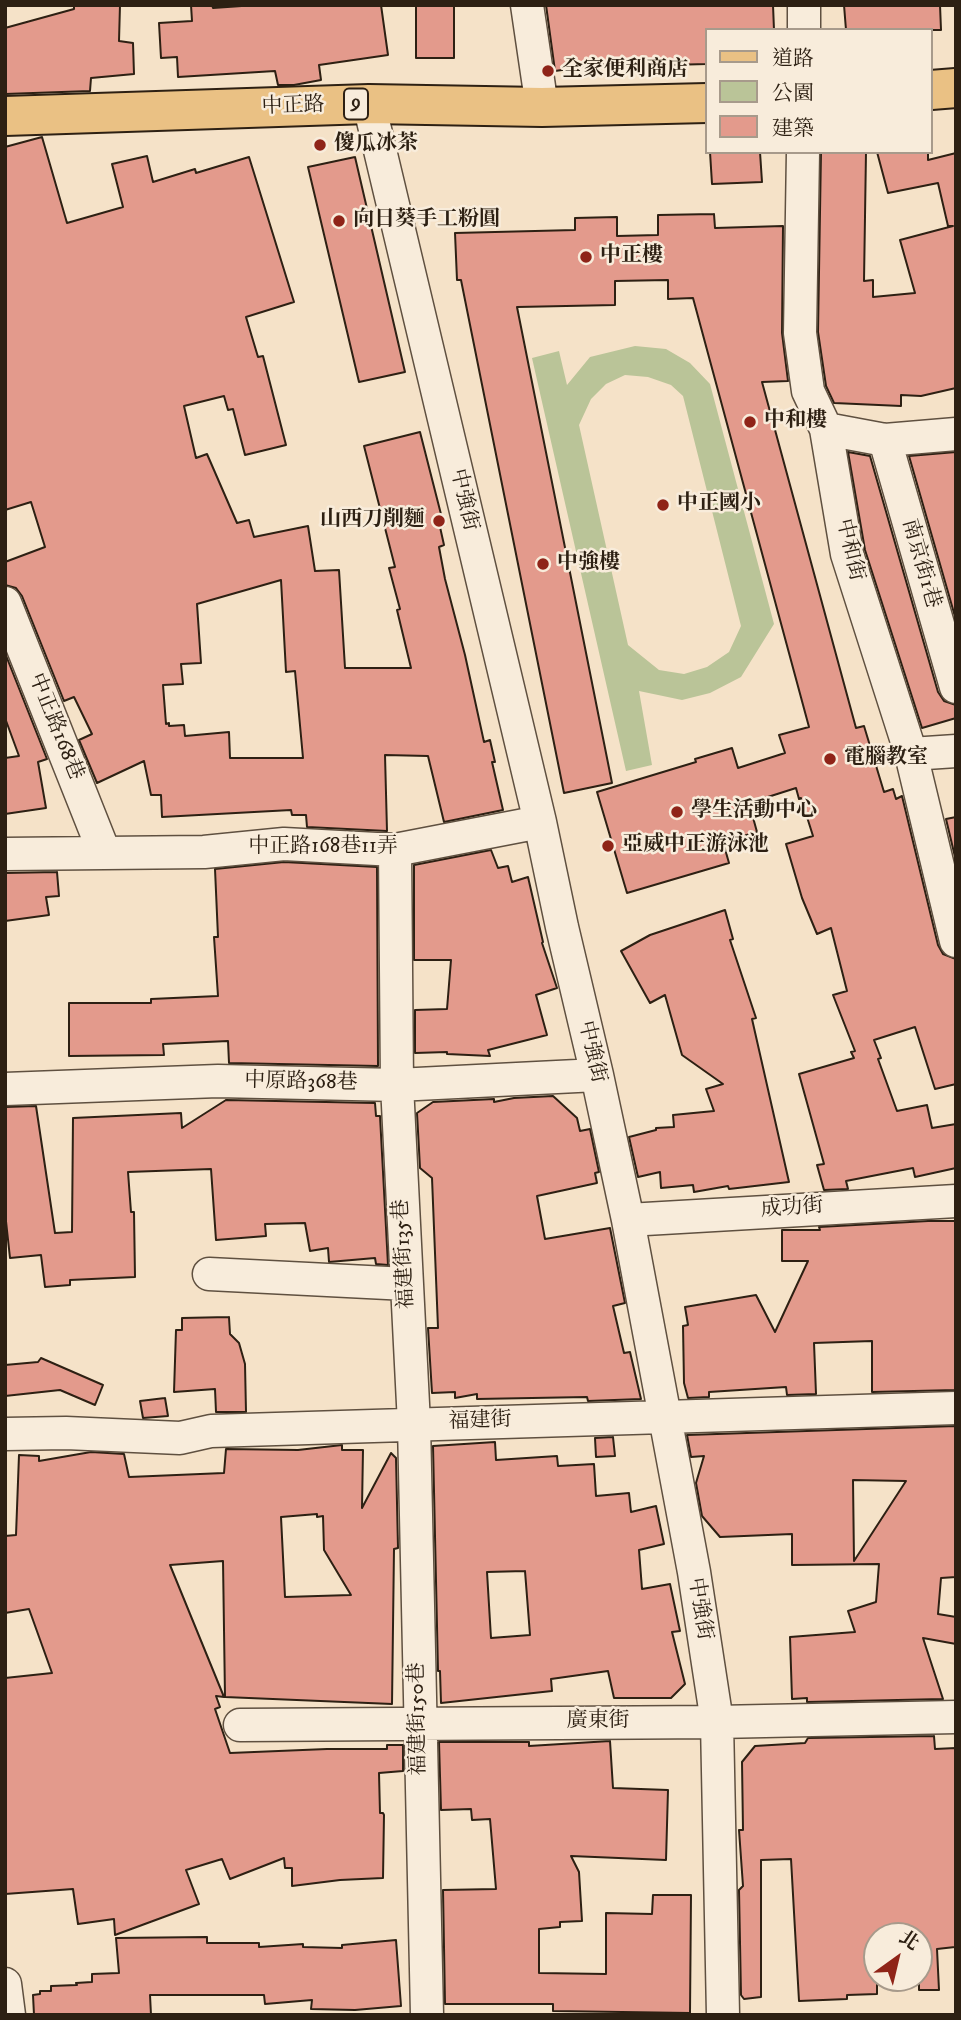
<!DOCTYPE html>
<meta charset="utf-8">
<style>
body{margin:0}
#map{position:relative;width:961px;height:2020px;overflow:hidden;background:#f5e2c8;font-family:"IM FELL DW Pica","Noto Serif TC",serif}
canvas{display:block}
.frame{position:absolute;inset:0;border:7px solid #2d2013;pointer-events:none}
.legend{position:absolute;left:705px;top:28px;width:228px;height:126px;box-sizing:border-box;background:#f8ecdb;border:2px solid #a79a8b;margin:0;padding:9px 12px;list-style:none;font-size:21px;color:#2d2013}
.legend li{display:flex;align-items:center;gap:14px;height:35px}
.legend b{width:35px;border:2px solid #a79a8b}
.north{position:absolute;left:863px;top:1922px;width:70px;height:70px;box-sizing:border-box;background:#f8ecdb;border:2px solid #a79a8b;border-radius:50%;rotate:34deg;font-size:19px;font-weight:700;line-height:28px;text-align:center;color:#2d2013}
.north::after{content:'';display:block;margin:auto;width:24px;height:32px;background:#8f2418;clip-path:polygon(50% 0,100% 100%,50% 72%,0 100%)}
</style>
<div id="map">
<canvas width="961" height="2020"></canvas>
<div class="frame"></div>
<ul class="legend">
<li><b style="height:9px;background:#eac184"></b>道路</li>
<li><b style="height:19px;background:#bac498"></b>公園</li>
<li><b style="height:19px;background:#e39a8c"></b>建築</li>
</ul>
<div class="north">北</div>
</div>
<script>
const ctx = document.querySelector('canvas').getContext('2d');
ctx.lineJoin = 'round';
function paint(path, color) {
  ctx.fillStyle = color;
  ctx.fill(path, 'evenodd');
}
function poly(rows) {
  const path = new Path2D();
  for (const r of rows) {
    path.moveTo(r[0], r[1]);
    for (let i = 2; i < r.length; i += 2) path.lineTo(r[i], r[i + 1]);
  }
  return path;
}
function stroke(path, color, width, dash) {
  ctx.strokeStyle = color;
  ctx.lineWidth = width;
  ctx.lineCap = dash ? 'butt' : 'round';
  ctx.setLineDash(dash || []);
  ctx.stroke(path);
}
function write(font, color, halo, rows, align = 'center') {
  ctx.font = font + ' "IM FELL DW Pica","Noto Serif TC",serif';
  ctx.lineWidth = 5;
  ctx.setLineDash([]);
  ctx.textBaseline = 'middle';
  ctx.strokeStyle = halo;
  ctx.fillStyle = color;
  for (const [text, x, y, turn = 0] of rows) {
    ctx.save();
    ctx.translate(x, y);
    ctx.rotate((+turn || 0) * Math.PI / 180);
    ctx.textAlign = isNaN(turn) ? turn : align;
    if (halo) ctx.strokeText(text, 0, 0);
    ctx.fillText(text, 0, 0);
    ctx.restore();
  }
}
paint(poly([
 [635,346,666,349,690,363,710,384,774,624,741,677,710,693,682,700,639,691,652,765,626,771,532,358,559,351,567,385,590,357],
 [625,375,648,377,671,385,683,396,741,626,729,652,707,667,684,674,659,670,628,645,579,425,591,399,606,384]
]), '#bac498');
const building = poly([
 [74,5,120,5,119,41,133,43,134,74,91,78,90,91,5,94,5,28,74,9,74,5],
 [191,5,212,5,213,8,256,5,381,5,388,55,319,65,321,80,294,85,278,85,275,71,178,77,177,57,161,58,159,23,192,21,191,5],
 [416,5,454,5,454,58,416,58,416,5],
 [546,5,773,5,774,30,707,30,707,64,631,66,631,60,555,71,546,5],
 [844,5,940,5,941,30,846,30,844,5],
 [42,137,67,223,123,207,112,164,147,156,153,182,195,169,196,173,249,157,294,302,246,317,258,357,263,356,286,445,245,455,233,409,228,410,224,396,184,406,196,458,207,454,237,523,249,520,254,537,308,526,315,571,339,570,345,668,411,668,397,610,400,609,389,568,395,567,364,446,420,432,444,526,440,527,444,545,439,547,445,579,465,655,484,742,490,740,495,762,492,762,503,810,444,822,428,756,385,755,387,831,307,827,306,815,292,815,291,810,162,817,161,795,151,795,144,761,97,783,79,740,92,734,74,697,64,701,22,596,16,588,5,585,5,562,45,547,31,502,5,510,5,147,42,137],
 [281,580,286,672,295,671,303,758,230,758,229,732,185,736,184,725,169,726,169,723,166,724,163,685,183,684,181,664,201,663,197,604,281,580],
 [710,152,760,152,762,182,712,184,710,152],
 [821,152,866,152,864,281,873,280,873,297,915,293,900,240,953,226,948,226,938,183,888,193,877,152,928,152,928,160,956,153,956,388,921,396,901,395,901,406,834,403,826,386,818,332,821,152],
 [355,157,405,372,359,382,308,167,355,157],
 [714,214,715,228,783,226,782,333,788,381,762,382,856,728,864,726,884,792,893,789,896,799,902,796,938,945,943,954,956,959,956,1084,935,1089,915,1027,874,1040,881,1058,878,1059,897,1111,927,1105,932,1128,956,1124,956,1168,915,1177,913,1168,846,1181,848,1189,824,1190,817,1165,824,1164,799,1074,854,1058,851,1052,855,1051,833,995,847,991,831,928,817,934,802,898,786,844,813,836,801,798,799,799,796,788,749,803,757,832,723,842,729,863,627,893,597,792,696,762,695,759,732,748,738,768,785,753,779,735,809,727,693,298,668,299,668,280,615,281,615,305,517,307,612,783,564,793,461,280,457,280,455,233,575,230,575,218,617,217,617,236,658,235,658,215,714,214],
 [848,452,870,456,938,692,944,701,956,705,956,718,922,728,865,550,848,452],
 [956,452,956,620,909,456,956,452],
 [5,653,47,759,38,762,46,808,5,814,5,758,19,756,5,718,5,653],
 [956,817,956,861,946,819,956,817],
 [491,850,498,868,508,866,512,882,528,877,543,942,542,943,557,988,536,995,547,1035,488,1050,490,1056,447,1054,447,1052,415,1053,415,1010,447,1009,451,960,414,960,414,865,491,850],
 [284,862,377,867,378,1066,229,1063,228,1041,163,1044,164,1055,69,1056,69,1003,151,1003,151,999,218,996,214,937,218,937,215,869,284,862],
 [57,872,59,896,46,897,49,915,5,921,5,873,57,872],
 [725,910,733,939,730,940,756,1018,752,1019,789,1182,729,1189,728,1186,694,1192,693,1185,661,1188,660,1172,638,1177,629,1137,656,1130,656,1128,674,1127,673,1115,714,1111,706,1089,723,1084,682,1055,665,995,650,1003,621,951,650,935,725,910],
 [553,1096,577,1118,580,1131,590,1129,599,1172,595,1173,597,1183,537,1196,545,1239,610,1228,625,1303,613,1306,624,1353,630,1352,641,1399,588,1401,587,1397,477,1399,477,1394,455,1398,455,1392,432,1393,428,1328,438,1328,432,1178,420,1168,417,1113,433,1102,494,1099,494,1102,514,1098,553,1096],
 [226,1100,375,1103,376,1116,380,1116,388,1265,376,1264,375,1258,329,1262,328,1248,310,1251,305,1223,265,1224,266,1236,216,1240,211,1169,128,1172,131,1212,134,1212,135,1277,70,1280,70,1285,45,1287,41,1255,10,1258,5,1212,5,1107,36,1106,55,1233,72,1232,73,1118,181,1113,182,1128,226,1100],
 [928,1221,956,1221,956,1390,872,1392,872,1341,814,1343,816,1394,787,1395,786,1387,709,1392,709,1397,688,1398,684,1383,683,1326,688,1325,685,1307,756,1295,775,1332,808,1261,782,1261,782,1230,820,1230,819,1227,928,1221],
 [229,1317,230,1334,239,1343,245,1364,246,1412,216,1412,215,1389,174,1392,176,1330,182,1330,182,1318,229,1317],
 [41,1358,103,1385,95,1405,60,1390,5,1396,5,1365,38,1362,41,1358],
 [165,1398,168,1416,143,1418,140,1401,165,1398],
 [956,1426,956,1577,941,1578,938,1614,956,1617,956,1644,923,1638,943,1699,807,1702,807,1698,792,1699,790,1637,855,1632,848,1611,876,1602,879,1564,792,1565,792,1534,720,1537,702,1516,696,1483,704,1456,691,1457,687,1435,956,1426],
 [853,1480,906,1481,854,1561,853,1480],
 [613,1437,615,1456,596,1457,595,1438,613,1437],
 [495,1442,496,1460,557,1456,558,1466,594,1464,596,1496,629,1493,631,1512,656,1506,664,1544,639,1550,642,1589,670,1584,680,1631,672,1632,685,1684,671,1698,614,1698,608,1671,551,1679,552,1691,441,1703,440,1671,438,1671,433,1446,495,1442],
 [525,1571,530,1635,491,1638,487,1572,525,1571],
 [342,1445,342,1450,363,1450,362,1508,391,1453,396,1458,398,1548,394,1549,392,1704,225,1697,223,1561,170,1565,224,1697,216,1696,220,1707,215,1709,230,1753,327,1749,387,1749,387,1745,403,1745,403,1771,379,1773,380,1813,383,1813,384,1815,383,1878,340,1880,292,1886,292,1868,285,1868,284,1858,230,1879,222,1859,186,1870,199,1904,115,1935,114,1919,78,1924,73,1889,5,1894,5,1678,52,1673,29,1609,5,1613,5,1536,16,1535,19,1455,39,1456,39,1461,91,1452,124,1454,129,1477,224,1473,226,1449,298,1450,342,1445],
 [317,1514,317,1517,323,1516,324,1550,351,1595,285,1597,281,1517,317,1514],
 [934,1736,935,1749,956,1748,955,1947,937,1949,939,1990,919,1990,919,1936,877,1936,877,1994,847,1995,847,1999,799,2001,791,1859,761,1860,761,1997,744,1999,741,1995,739,1890,743,1886,739,1830,743,1830,742,1762,755,1746,805,1743,808,1738,934,1736],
 [610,1741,613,1788,668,1790,666,1860,571,1856,579,1872,582,1921,560,1922,560,1927,539,1929,539,1973,606,1974,606,1913,652,1914,653,1895,691,1895,690,2013,553,2011,553,2004,445,2004,443,1890,496,1889,490,1819,472,1820,471,1809,441,1810,439,1742,529,1742,529,1746,610,1741],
 [207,1937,207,1943,259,1943,259,1947,303,1944,303,1947,342,1948,342,1945,396,1940,401,2006,355,2010,311,2009,312,2000,265,2004,264,1995,150,1995,151,2015,34,2015,33,1995,40,1994,40,1991,51,1991,51,1986,77,1985,76,1983,92,1982,92,1974,119,1973,116,1938,207,1937]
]);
paint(building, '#e39a8c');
stroke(building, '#2d2013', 2);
const minor = poly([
 [527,5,542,107],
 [804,30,804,5],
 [369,104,540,822,562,927,597,1075,628,1220,665,1417,694,1572,717,1722,723,2015],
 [803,152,800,333,808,391,826,429,847,554,911,754,956,941],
 [826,429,885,440,956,434],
 [885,440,956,687],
 [5,603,104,852],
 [911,754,956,751],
 [395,850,397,1085,414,1424,427,2015],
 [5,854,204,852,284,844,395,850,540,822],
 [5,1089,218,1081,397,1085,597,1075],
 [628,1220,956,1201],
 [209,1274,407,1284],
 [5,1434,66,1433,180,1438,211,1431,956,1408],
 [240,1725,717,1722,956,1717],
 [5,1984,9,2015]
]);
const major = poly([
 [931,90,956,88],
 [5,116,369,104,542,107,707,103]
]);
stroke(minor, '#5f5040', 35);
stroke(major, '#2d2013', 42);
stroke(minor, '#f8ecdb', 32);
stroke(major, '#eac184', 38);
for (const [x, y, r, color] of [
 [548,71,7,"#8f2418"],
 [320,145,7,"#8f2418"],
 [339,221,7,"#8f2418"],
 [586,257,7,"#8f2418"],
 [750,422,7,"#8f2418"],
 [663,505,7,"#8f2418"],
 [439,521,7,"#8f2418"],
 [543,564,7,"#8f2418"],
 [830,759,7,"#8f2418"],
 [677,812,7,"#8f2418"],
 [608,846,7,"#8f2418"]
]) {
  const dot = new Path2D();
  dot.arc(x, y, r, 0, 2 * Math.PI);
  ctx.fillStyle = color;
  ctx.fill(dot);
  stroke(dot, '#f8ecdb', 2.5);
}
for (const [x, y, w] of [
 [356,104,24]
]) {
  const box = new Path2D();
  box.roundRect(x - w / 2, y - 15.5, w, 31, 5);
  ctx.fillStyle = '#f8ecdb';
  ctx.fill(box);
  stroke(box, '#2d2013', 2);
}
write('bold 19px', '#2d2013', null, [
 ["9",356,104]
]);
write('bold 21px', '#2d2013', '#f8ecdb', [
 ["全家便利商店",562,71],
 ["傻瓜冰茶",334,145],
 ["向日葵手工粉圓",353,221],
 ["中正樓",600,257],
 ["中和樓",764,422],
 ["中正國小",677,505],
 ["山西刀削麵",425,521,"right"],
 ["中強樓",557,564],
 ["電腦教室",844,759],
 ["學生活動中心",691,812],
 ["亞威中正游泳池",622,846]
], 'left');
write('21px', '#2d2013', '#f8ecdb', [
 ["中正路",293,107,-2],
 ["中強街",463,500,77],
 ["中和街",849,550,77],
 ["南京街1巷",920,564,74],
 ["中正路168巷",55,727,68],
 ["中正路168巷11弄",323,848],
 ["中強街",591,1052,77],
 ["中原路368巷",301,1083,1],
 ["成功街",792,1209,-4],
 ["福建街135巷",405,1254,-93],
 ["福建街",480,1422,-2],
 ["中強街",699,1609,81],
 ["福建街150巷",419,1719,-91],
 ["廣東街",598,1722]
]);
</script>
